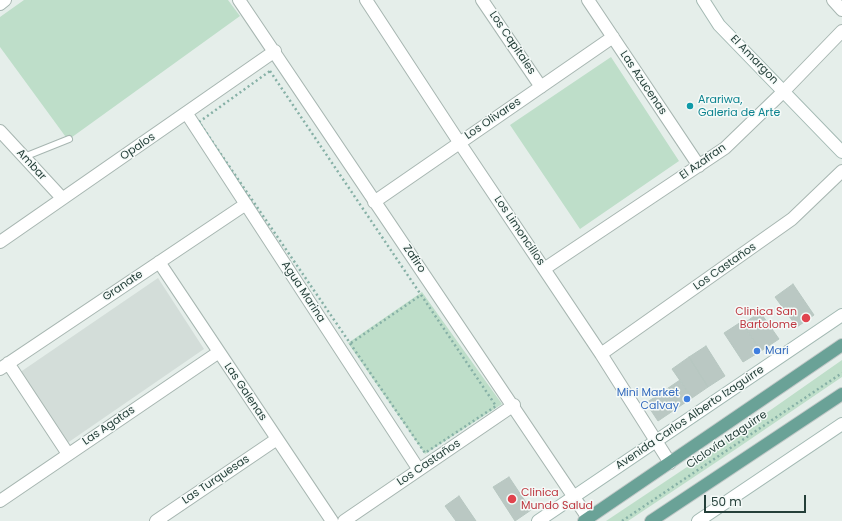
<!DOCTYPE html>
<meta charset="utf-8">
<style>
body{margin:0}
#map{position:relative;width:842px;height:521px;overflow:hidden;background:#e5eeea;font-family:Poppins,sans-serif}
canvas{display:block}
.scale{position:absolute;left:704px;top:495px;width:102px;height:18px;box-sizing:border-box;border:2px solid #243f39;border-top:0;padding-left:5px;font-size:12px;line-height:14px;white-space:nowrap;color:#243f39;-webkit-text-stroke:3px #f5faf8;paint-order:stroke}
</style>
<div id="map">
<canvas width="842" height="521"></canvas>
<div class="scale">50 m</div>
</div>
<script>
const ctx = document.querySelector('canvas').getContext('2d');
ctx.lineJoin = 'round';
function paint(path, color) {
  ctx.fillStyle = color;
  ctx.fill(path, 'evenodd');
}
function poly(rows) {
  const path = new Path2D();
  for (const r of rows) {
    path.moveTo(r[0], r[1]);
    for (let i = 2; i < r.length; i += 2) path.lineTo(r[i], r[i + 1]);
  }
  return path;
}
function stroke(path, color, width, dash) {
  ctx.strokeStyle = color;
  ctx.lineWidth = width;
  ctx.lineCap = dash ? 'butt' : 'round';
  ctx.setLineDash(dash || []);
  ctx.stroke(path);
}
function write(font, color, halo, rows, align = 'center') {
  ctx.font = font + ' Poppins,sans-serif';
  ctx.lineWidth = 3;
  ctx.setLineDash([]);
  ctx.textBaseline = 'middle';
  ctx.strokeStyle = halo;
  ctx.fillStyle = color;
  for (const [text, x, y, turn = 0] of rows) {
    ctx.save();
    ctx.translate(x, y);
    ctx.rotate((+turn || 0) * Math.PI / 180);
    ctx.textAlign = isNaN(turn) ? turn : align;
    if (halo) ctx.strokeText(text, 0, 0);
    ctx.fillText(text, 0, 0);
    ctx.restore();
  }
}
paint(poly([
 [158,278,204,349,63,446,16,375]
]), '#d3ddd9');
paint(poly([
 [24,0,228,0,240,16,68,140,0,47,0,17],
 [611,57,679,161,580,229,510,125],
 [422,292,502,404,425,454,348,343],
 [842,360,842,377,739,447,628,521,606,521,732,437]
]), '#bedec9');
const building = poly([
 [793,284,814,315,797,327,775,297,793,284],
 [760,312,779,339,761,351,743,324,760,312],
 [741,322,761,351,743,362,724,333,741,322],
 [706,346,725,376,708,387,689,357,706,346],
 [689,357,708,387,692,398,672,369,689,357],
 [680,380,692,398,658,421,646,403,680,380],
 [509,477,531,510,515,521,493,487,509,477],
 [459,496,476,521,456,521,445,506,459,496]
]);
paint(building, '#bac8c3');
stroke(building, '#b7c7c1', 1);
const lane = poly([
 [24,157,69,139]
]);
const street = poly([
 [239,0,588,518],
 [366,0,459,142,601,354,670,463],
 [482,0,541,87],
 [588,0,699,166],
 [833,0,842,10],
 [0,4,5,0],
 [187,114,419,470],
 [0,131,62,198],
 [374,202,613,37],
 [0,242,275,51],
 [159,262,332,521],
 [544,269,725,148,784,91,842,31],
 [601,354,792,219,842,171],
 [8,363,68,454],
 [0,369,246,204],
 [0,501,219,352],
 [156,521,277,439],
 [344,521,514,405]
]);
const secondary = poly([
 [703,0,719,25,842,152],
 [538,521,842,315],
 [698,521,842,424]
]);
const primary = poly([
 [584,521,842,345],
 [651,521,842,394]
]);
stroke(lane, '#a7b6b1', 8);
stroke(street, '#a7b6b1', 14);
stroke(secondary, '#a3b9b3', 14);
stroke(primary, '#c2c9c8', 14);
stroke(poly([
 [270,71,496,406,425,453,199,122,270,71],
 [351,343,421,295],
 [622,521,842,373]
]), '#86b0a6', 2.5, [2, 3]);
stroke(lane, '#fff', 6);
stroke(street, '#fff', 12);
stroke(secondary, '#fff', 12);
stroke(primary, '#6aa297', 12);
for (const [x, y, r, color] of [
 [690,106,4,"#0f9aa8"],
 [806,318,5,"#e0444e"],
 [757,351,4,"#3f7fe0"],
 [687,399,4,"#3f7fe0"],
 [512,499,5,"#e0444e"]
]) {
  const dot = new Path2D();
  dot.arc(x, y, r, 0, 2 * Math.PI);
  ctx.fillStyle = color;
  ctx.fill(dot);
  stroke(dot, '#f5faf8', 1.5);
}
write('11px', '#243f39', '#f5faf8', [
 ["Los Capitales",512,43,56],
 ["El Amargon",754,60,46],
 ["Las Azucenas",643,83,56],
 ["Los Olivares",493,119,-34],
 ["Opalos",138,147,-34],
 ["El Azafran",703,162,-35],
 ["Ambar",31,165,47],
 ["Los Limoncillos",519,231,56],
 ["Zafiro",414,259,56],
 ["Los Castaños",725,267,-35],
 ["Granate",123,286,-34],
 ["Agua Marina",303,292,57],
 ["Las Galenas",245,392,56],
 ["Avenida Carlos Alberto Izaguirre",690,418,-34],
 ["Las Agatas",109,426,-34],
 ["Ciclovía Izaguirre",727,440,-34],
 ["Los Castaños",429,463,-34],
 ["Las Turquesas",216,480,-34]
]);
write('11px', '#0d838f', '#f5faf8', [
 ["Arariwa,",698,100],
 ["Galeria de Arte",698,113]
], 'left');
write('11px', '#be3a42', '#f5faf8', [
 ["Clinica San",797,312],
 ["Bartolome",797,325],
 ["Clinica",521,493,"left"],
 ["Mundo Salud",521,506,"left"]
], 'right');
write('11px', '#366cbe', '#f5faf8', [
 ["Mari",765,351],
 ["Mini Market",679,393,"right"],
 ["Calvay",679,406,"right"]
], 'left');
</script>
